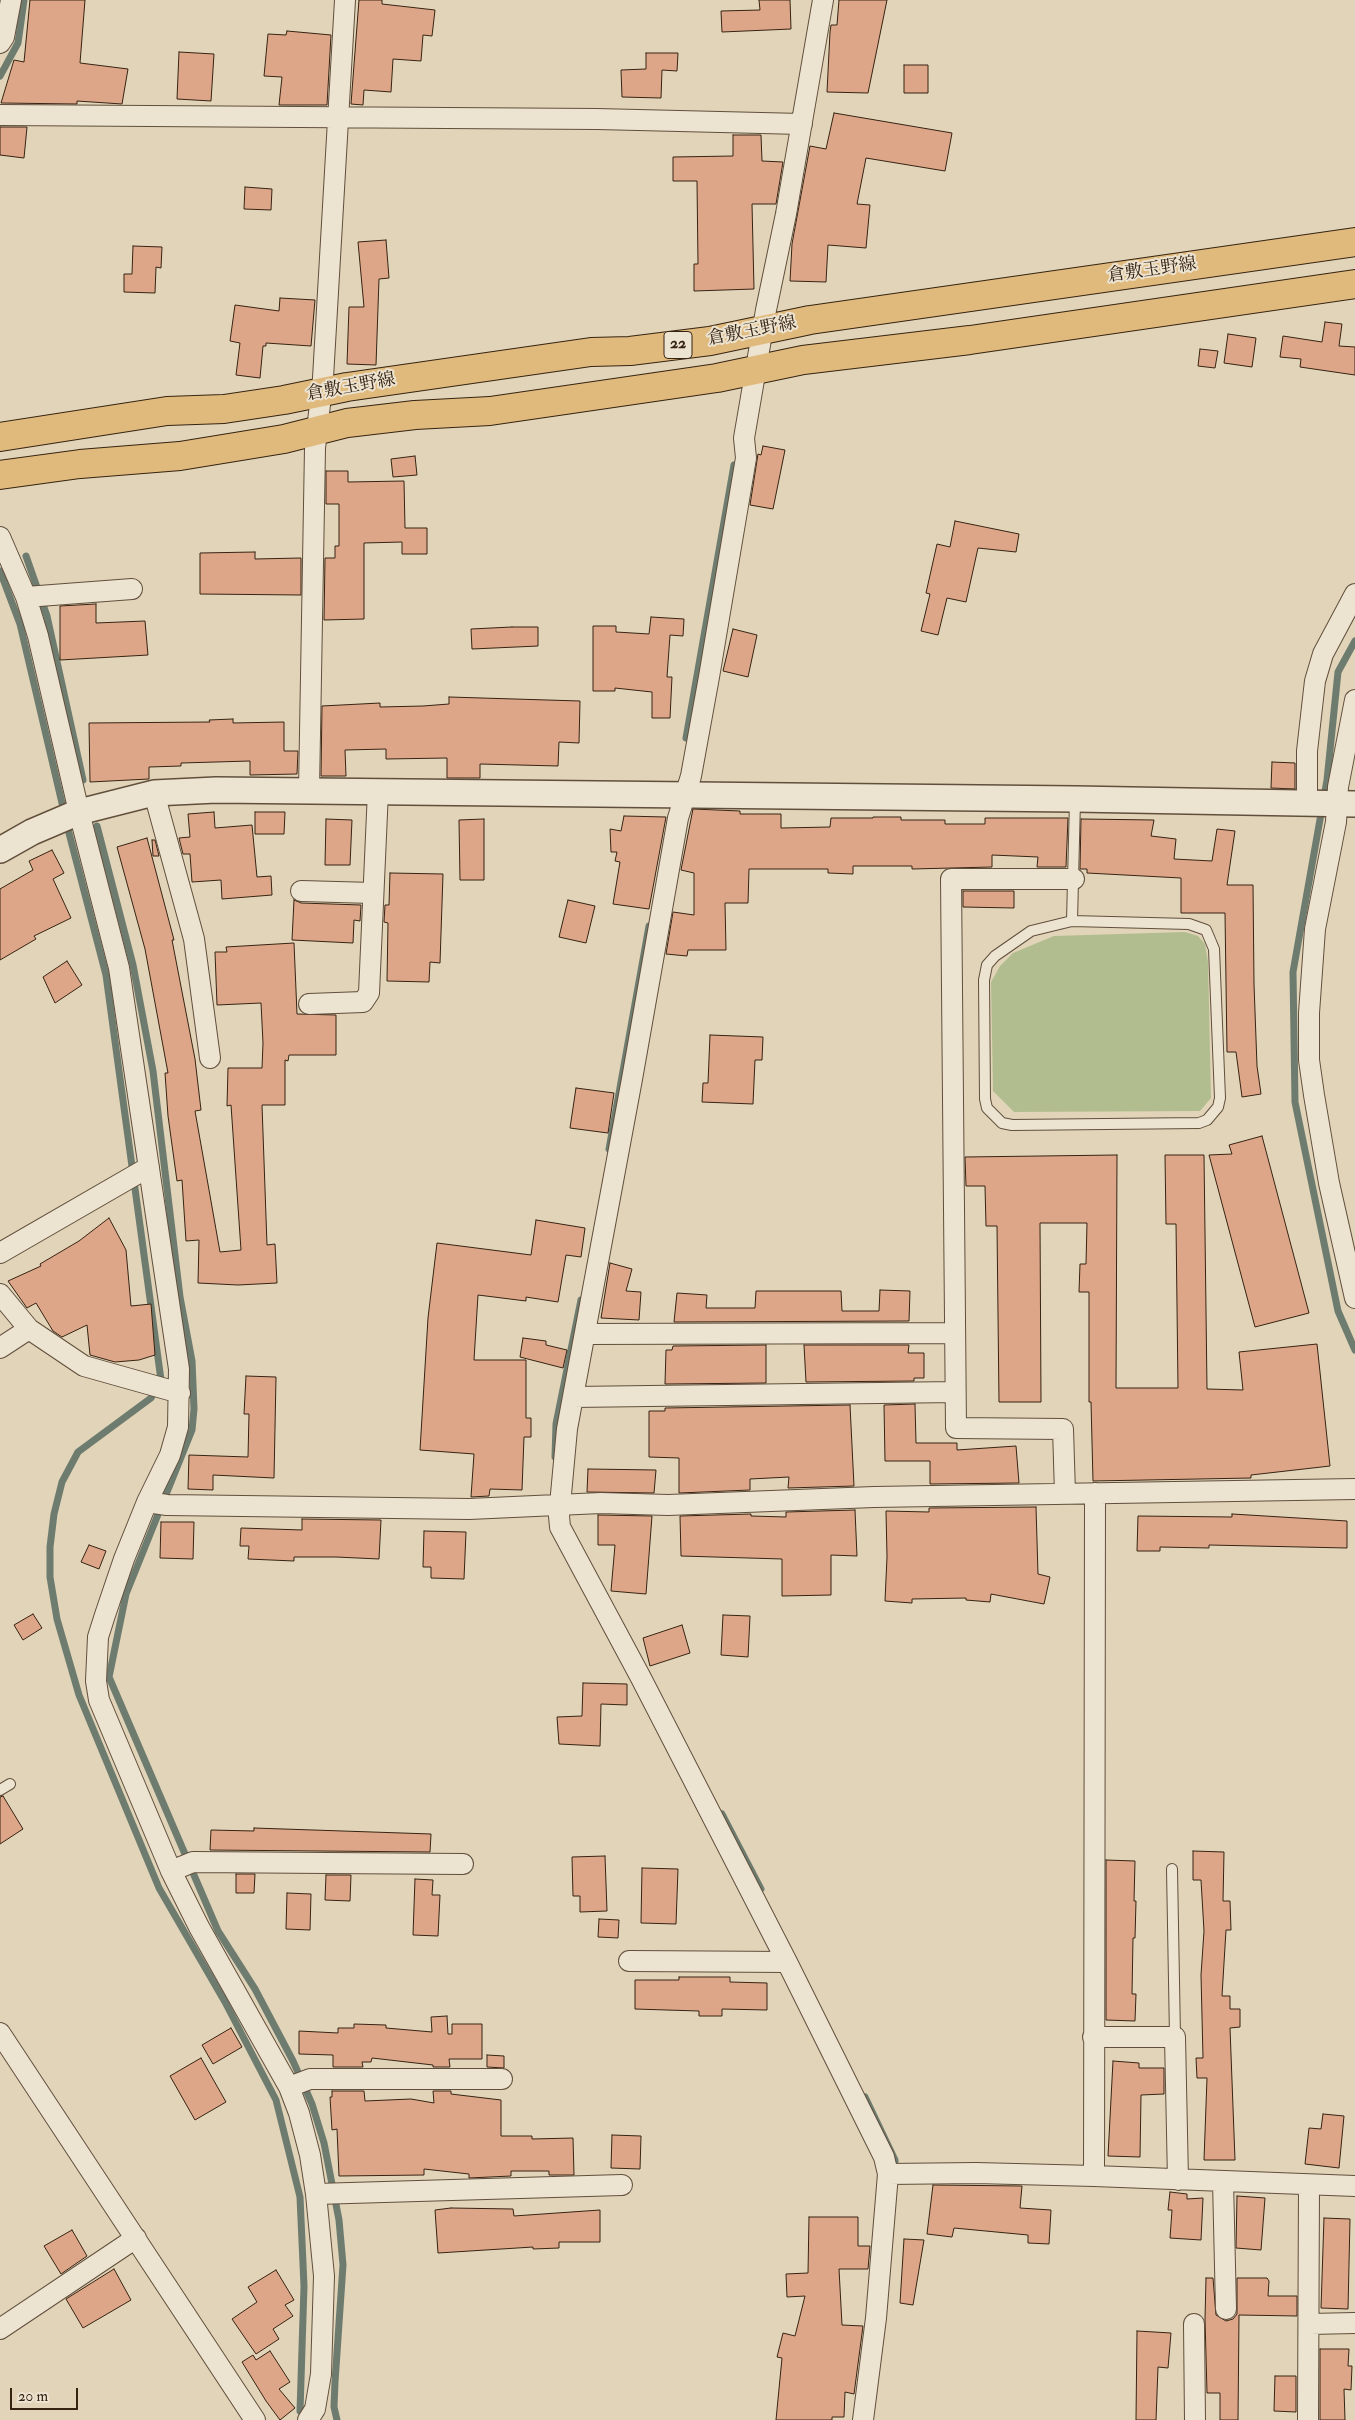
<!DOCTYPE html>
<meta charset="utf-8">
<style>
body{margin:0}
#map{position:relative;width:1355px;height:2420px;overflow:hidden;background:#e1d4b8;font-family:"IM FELL Double Pica",serif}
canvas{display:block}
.scale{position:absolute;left:10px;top:2388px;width:68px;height:22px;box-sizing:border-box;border:2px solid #362312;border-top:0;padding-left:6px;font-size:15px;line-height:18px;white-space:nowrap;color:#362312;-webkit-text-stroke:4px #ece3d1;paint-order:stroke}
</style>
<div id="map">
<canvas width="1355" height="2420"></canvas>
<div class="scale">20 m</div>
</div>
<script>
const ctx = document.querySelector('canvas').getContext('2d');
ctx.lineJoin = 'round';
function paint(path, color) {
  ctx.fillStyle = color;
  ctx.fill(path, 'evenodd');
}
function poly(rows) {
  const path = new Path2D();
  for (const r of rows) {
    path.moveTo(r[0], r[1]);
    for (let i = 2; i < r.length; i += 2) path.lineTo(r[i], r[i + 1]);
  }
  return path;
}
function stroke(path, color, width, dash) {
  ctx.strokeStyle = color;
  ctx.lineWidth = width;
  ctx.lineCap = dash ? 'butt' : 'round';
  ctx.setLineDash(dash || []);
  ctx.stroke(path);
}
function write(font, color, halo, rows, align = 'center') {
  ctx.font = font + ' "IM FELL Double Pica","Noto Serif JP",serif';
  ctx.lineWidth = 4;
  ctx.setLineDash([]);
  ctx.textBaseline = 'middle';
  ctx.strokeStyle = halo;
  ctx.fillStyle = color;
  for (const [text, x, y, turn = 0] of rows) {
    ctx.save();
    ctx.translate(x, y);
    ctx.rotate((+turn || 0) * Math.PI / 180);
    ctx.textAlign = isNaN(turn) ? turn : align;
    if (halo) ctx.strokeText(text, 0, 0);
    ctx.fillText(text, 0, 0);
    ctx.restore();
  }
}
paint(poly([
 [1185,932,1198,936,1205,944,1208,962,1211,1098,1200,1111,1014,1112,993,1091,991,982,1000,966,1013,953,1054,936]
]), '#b2bd8f');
stroke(poly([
 [0,76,18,43,24,0],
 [26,556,47,616,83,780],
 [0,571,20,624,69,833,106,975,161,1380,151,1398,78,1452,62,1482,54,1514,50,1547,50,1577,57,1619,79,1695,159,1888,225,2002,276,2100,300,2197,304,2286,300,2411],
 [1355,641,1338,672,1327,780,1293,972,1295,1102,1338,1311,1355,1350],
 [686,738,734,465],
 [97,826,133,965,153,1071,180,1297,192,1361,194,1409,192,1430,126,1594,109,1677,218,1931,255,1989,293,2061,312,2104,324,2143,339,2220,343,2265,335,2382,334,2407,337,2420],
 [609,1149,649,926],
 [555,1457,556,1424,581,1300],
 [722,1814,761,1889],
 [865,2097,895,2160,895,2170]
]), '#6e7c70', 7);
const building = poly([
 [30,0,85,0,80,63,128,69,122,104,77,101,77,104,1,103,14,60,24,62,30,0],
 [359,0,382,0,382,4,435,10,432,36,423,35,421,61,393,59,391,92,364,90,363,105,351,104,359,0],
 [759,0,790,0,791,29,722,32,721,11,760,10,759,0],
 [839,0,887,0,868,93,827,92,830,32,831,25,837,25,839,0],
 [287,31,331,35,327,105,279,105,282,77,264,76,268,34,286,35,287,31],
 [179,52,214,54,211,101,177,99,179,52],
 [646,53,678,53,677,71,662,70,661,98,622,97,621,70,646,69,646,53],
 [904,65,928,65,928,93,904,93,904,65],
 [834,113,952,133,945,171,866,158,857,204,870,205,866,248,828,245,826,282,790,281,792,244,810,146,826,149,834,113],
 [0,127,27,127,24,158,0,155,0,127],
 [733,135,761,135,762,161,783,162,776,204,752,204,754,289,694,291,694,264,698,264,697,181,673,181,673,157,733,156,733,135],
 [245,187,272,189,271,210,244,209,245,187],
 [386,240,389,278,379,279,376,365,347,364,349,307,364,307,358,242,386,240],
 [133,246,162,247,161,268,156,267,155,293,124,292,124,274,132,274,133,246],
 [280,298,315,300,311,346,266,343,266,346,263,346,260,378,236,375,240,343,230,341,235,305,279,311,280,298],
 [1325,322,1342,324,1339,346,1355,347,1355,375,1300,367,1301,359,1280,357,1283,336,1322,342,1325,322],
 [1228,334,1256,338,1252,367,1224,363,1228,334],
 [1200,349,1218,351,1215,368,1198,366,1200,349],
 [763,446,785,450,773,509,750,505,758,454,761,455,763,446],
 [415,456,417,475,393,477,391,459,415,456],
 [326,471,348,471,348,482,404,481,405,528,427,528,427,554,402,554,402,542,364,543,364,619,324,620,325,558,335,558,335,546,339,546,339,504,326,504,326,471],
 [955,521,1019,534,1016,552,978,548,966,602,947,598,938,635,921,631,930,594,926,593,937,544,950,547,955,521],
 [255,552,255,559,301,558,301,595,200,594,200,553,255,552],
 [96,604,96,623,145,621,148,655,60,660,60,606,96,604],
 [651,617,684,619,683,636,670,635,667,677,672,677,670,718,652,718,652,692,615,688,615,691,593,691,593,626,616,626,616,632,649,634,651,617],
 [512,627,538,627,538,646,472,649,471,629,512,627],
 [733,629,757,635,748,677,723,671,733,629],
 [449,697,580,701,579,743,559,742,558,766,480,764,480,778,447,778,447,758,386,759,386,749,345,750,346,776,321,776,322,706,380,703,380,707,423,706,449,704,449,697],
 [233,719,233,723,284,722,284,751,298,751,297,774,250,775,250,761,181,763,181,766,149,767,149,779,90,782,89,723,210,722,209,720,233,719],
 [1272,762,1295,763,1295,789,1271,788,1272,762],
 [693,809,740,811,740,814,781,814,781,828,830,827,831,818,873,818,873,817,901,817,901,820,945,820,945,824,985,824,985,818,1068,818,1066,867,1037,867,1038,857,992,855,992,867,912,869,912,866,853,866,853,874,828,873,828,869,749,869,748,903,725,903,726,950,688,950,687,956,666,954,673,912,694,915,694,873,681,870,693,809],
 [214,812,215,828,252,825,257,877,271,876,272,895,222,899,221,880,192,882,190,854,183,854,179,838,190,837,188,814,214,812],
 [255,812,285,812,284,834,255,834,255,812],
 [624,816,666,817,649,909,613,904,620,862,615,861,617,852,611,852,610,829,621,831,624,816],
 [326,819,352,820,350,865,325,865,326,819],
 [484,819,484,880,460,880,459,820,484,819],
 [1081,819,1154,820,1151,836,1176,839,1174,859,1212,861,1217,829,1235,831,1227,885,1253,885,1254,984,1257,1066,1261,1094,1242,1097,1236,1052,1227,1052,1225,913,1181,913,1181,878,1087,873,1087,869,1080,869,1081,819],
 [147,838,174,940,172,940,195,1059,201,1110,195,1111,220,1252,241,1250,231,1105,227,1106,228,1068,262,1068,263,1043,261,1003,217,1005,215,952,227,952,226,947,294,943,297,1014,336,1015,336,1055,289,1055,288,1061,285,1060,285,1105,262,1105,267,1245,275,1244,277,1283,238,1285,198,1283,199,1240,186,1241,182,1180,177,1181,168,1116,165,1073,168,1073,145,949,117,847,147,838],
 [152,840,155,840,159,856,153,856,152,840],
 [52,850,64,873,53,879,71,918,34,936,36,939,0,960,0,889,33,870,29,861,52,850],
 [390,873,443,874,440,963,430,962,429,982,387,981,388,923,384,922,385,905,389,905,390,873],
 [963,891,1014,891,1014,908,963,907,963,891],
 [294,900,301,903,361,905,360,921,354,920,353,943,292,940,294,900],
 [568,900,595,906,586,943,559,937,568,900],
 [67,961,82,985,55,1003,43,977,67,961],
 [710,1035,763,1037,762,1060,755,1060,753,1104,702,1102,703,1083,708,1083,710,1035],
 [576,1088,614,1093,608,1133,570,1128,576,1088],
 [1262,1136,1309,1313,1255,1327,1209,1155,1232,1154,1229,1145,1262,1136],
 [1117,1155,1116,1388,1178,1388,1176,1224,1166,1224,1165,1155,1204,1155,1207,1389,1243,1390,1239,1352,1317,1344,1330,1466,1251,1475,1251,1478,1093,1481,1091,1402,1089,1402,1089,1292,1079,1292,1080,1264,1086,1264,1087,1223,1040,1223,1041,1402,999,1402,997,1226,986,1226,985,1186,966,1186,965,1157,1117,1155],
 [109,1218,126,1250,131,1306,151,1304,155,1355,139,1360,115,1362,90,1355,87,1325,62,1337,53,1331,36,1303,27,1308,8,1281,41,1266,40,1264,79,1241,109,1218],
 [536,1220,585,1228,581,1257,566,1255,558,1302,526,1297,526,1301,478,1295,474,1360,526,1360,526,1418,531,1418,531,1437,524,1437,522,1490,490,1489,489,1496,471,1497,474,1454,420,1450,428,1318,437,1243,531,1255,536,1220],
 [610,1263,632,1269,626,1291,641,1292,639,1320,601,1318,610,1263],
 [880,1290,910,1291,909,1321,674,1322,677,1293,707,1295,706,1308,755,1308,756,1291,841,1291,842,1311,879,1311,880,1290],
 [523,1338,546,1341,546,1345,567,1350,563,1368,520,1357,523,1338],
 [766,1345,766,1383,665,1384,666,1350,672,1350,673,1346,766,1345],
 [804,1345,909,1345,908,1353,924,1353,924,1378,914,1378,914,1381,806,1382,804,1345],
 [246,1376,276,1377,274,1478,213,1475,213,1490,188,1489,189,1455,248,1457,249,1414,244,1414,246,1376],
 [915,1404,916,1443,957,1443,957,1450,1016,1446,1019,1483,930,1484,930,1461,885,1461,884,1405,915,1404],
 [850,1405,854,1486,788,1488,789,1477,750,1479,750,1490,679,1493,679,1458,649,1457,649,1411,665,1411,665,1408,850,1405],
 [588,1469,656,1470,654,1493,587,1492,588,1469],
 [1036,1507,1038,1574,1050,1577,1044,1604,991,1594,990,1602,966,1600,966,1598,912,1599,912,1603,885,1601,887,1557,886,1511,929,1512,929,1508,1036,1507],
 [855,1510,857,1556,831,1555,831,1595,782,1596,782,1559,681,1556,680,1516,751,1514,751,1516,786,1517,786,1512,855,1510],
 [1232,1514,1347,1521,1347,1548,1209,1545,1209,1548,1160,1547,1160,1551,1137,1551,1138,1516,1232,1517,1232,1514],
 [598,1515,652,1516,646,1594,611,1591,615,1545,598,1545,598,1515],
 [302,1519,381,1520,379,1559,336,1557,294,1557,294,1561,248,1559,249,1546,240,1546,241,1528,302,1530,302,1519],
 [161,1522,194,1522,193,1559,160,1558,161,1522],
 [424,1531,466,1532,464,1579,431,1578,431,1567,423,1567,424,1531],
 [89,1545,106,1551,99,1569,81,1562,89,1545],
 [33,1614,42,1628,23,1640,14,1625,33,1614],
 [723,1615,750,1616,748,1657,721,1655,723,1615],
 [682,1625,690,1653,650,1666,643,1638,682,1625],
 [583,1683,627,1684,627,1705,601,1704,600,1746,559,1744,557,1717,582,1716,583,1683],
 [3,1796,23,1829,0,1844,0,1797,3,1796],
 [254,1828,431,1834,430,1852,210,1850,211,1830,254,1831,254,1828],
 [1193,1851,1224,1852,1223,1901,1230,1901,1231,1930,1226,1930,1222,1996,1230,1996,1230,2009,1240,2009,1240,2027,1230,2028,1235,2160,1204,2160,1207,2078,1197,2078,1196,2058,1203,2058,1201,1975,1204,1931,1201,1880,1193,1880,1193,1851],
 [605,1856,607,1911,580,1912,580,1896,573,1896,572,1857,605,1856],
 [1106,1860,1135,1861,1134,1901,1136,1901,1135,1938,1133,1938,1132,1994,1136,1994,1135,2021,1106,2020,1106,1860],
 [642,1868,678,1869,676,1924,641,1923,642,1868],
 [236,1874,255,1874,254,1893,236,1893,236,1874],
 [326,1875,351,1875,350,1901,325,1900,326,1875],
 [415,1879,433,1880,432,1895,440,1895,438,1936,413,1935,415,1879],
 [287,1893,311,1894,310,1930,286,1929,287,1893],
 [599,1919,619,1920,618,1938,598,1937,599,1919],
 [679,1977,730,1977,730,1982,767,1983,767,2010,722,2009,722,2016,699,2016,699,2011,635,2009,635,1980,679,1980,679,1977],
 [447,2016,448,2034,452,2034,452,2024,482,2024,482,2059,449,2059,450,2067,433,2067,433,2065,372,2058,371,2062,362,2062,363,2067,333,2067,333,2055,299,2054,299,2031,338,2033,338,2028,354,2028,354,2024,386,2025,386,2028,432,2032,431,2017,447,2016],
 [231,2028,242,2047,213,2064,202,2045,231,2028],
 [487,2055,504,2056,504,2068,487,2067,487,2055],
 [201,2058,226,2102,195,2120,170,2076,201,2058],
 [1113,2061,1139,2063,1139,2068,1164,2068,1164,2094,1141,2095,1140,2157,1108,2156,1113,2061],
 [332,2091,364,2091,365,2101,411,2099,434,2103,433,2091,451,2091,451,2094,501,2100,501,2136,532,2136,532,2139,573,2138,574,2175,549,2175,549,2171,511,2171,511,2176,469,2178,469,2174,424,2169,424,2175,339,2176,337,2129,332,2130,330,2097,332,2097,332,2091],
 [1323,2114,1344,2116,1339,2168,1305,2164,1309,2128,1321,2129,1323,2114],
 [612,2135,641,2136,640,2169,611,2168,612,2135],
 [933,2185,1022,2186,1020,2208,1051,2210,1049,2244,1028,2243,1028,2235,954,2228,952,2237,927,2234,933,2185],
 [1170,2192,1187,2194,1187,2199,1203,2198,1201,2240,1170,2238,1172,2210,1168,2210,1170,2192],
 [1237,2196,1265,2198,1261,2250,1236,2248,1237,2196],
 [451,2208,513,2209,514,2216,600,2210,600,2242,559,2242,559,2248,533,2249,533,2247,438,2253,435,2210,451,2208],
 [809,2217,858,2217,858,2246,870,2246,868,2269,839,2269,842,2325,863,2326,854,2394,845,2392,844,2417,832,2417,832,2420,776,2420,782,2358,777,2357,783,2333,795,2336,805,2296,787,2297,786,2274,808,2273,809,2217],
 [1324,2218,1350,2219,1348,2309,1321,2308,1324,2218],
 [72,2230,87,2256,61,2274,44,2246,72,2230],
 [904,2239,924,2240,913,2305,900,2303,904,2239],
 [114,2269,131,2300,83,2328,66,2299,114,2269],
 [276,2270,294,2300,285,2305,293,2316,273,2329,279,2339,256,2354,232,2319,257,2302,248,2287,276,2270],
 [1206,2278,1213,2278,1216,2315,1226,2321,1233,2319,1237,2314,1237,2278,1267,2278,1269,2281,1268,2296,1297,2296,1297,2316,1239,2315,1238,2420,1220,2420,1220,2393,1207,2393,1205,2319,1206,2278],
 [1137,2331,1171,2333,1168,2368,1158,2367,1156,2420,1136,2420,1137,2331],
 [1320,2349,1349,2349,1348,2366,1352,2366,1351,2390,1344,2389,1345,2420,1320,2420,1320,2349],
 [270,2351,290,2382,279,2389,295,2408,280,2420,266,2401,242,2362,253,2355,256,2360,270,2351],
 [1275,2376,1296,2376,1296,2412,1274,2411,1275,2376]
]);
paint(building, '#dea689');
stroke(building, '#362312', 1);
const service = poly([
 [1072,921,1189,924,1206,930,1214,949,1220,1098,1218,1107,1207,1120,1199,1123,1012,1125,1002,1123,987,1108,985,1099,984,980,987,965,995,956,1031,931,1072,921,1075,800],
 [0,1790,10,1784],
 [1172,1869,1175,2037]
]);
const minor = poly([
 [823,0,786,214,766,310,744,438,746,458,709,677,691,776,678,818,632,1079,567,1429,559,1516,560,1527,641,1678,787,1962,884,2157,888,2174,876,2318,863,2420],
 [0,43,4,37,11,0],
 [0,115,597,119,802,124],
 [0,537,26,597,38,636,79,812,119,968,179,1369,178,1427,170,1455,147,1502,124,1559,105,1615,98,1637,96,1681,99,1700,171,1871,199,1927,289,2087,299,2113,310,2155,316,2194,324,2276,321,2374,315,2409,308,2420],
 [26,597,132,589],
 [1355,700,1338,787,1336,822,1315,929,1309,1013,1309,1060,1314,1095,1329,1183,1355,1298],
 [309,790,315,448,323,378,345,0],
 [154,793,194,939,210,1058],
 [1307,803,1307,751,1315,681,1323,654,1355,594],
 [301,891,373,893],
 [309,1004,363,1002,369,993,378,791],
 [0,1253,149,1167],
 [0,1294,29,1329,84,1366,180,1393],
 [585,1334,954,1333],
 [0,1348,29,1329],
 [573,1397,955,1392],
 [1065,1493,1063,1429,956,1428,951,879,1074,879],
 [147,1502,167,1505,469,1509,601,1503,668,1505,874,1497,1355,1489],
 [171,1871,193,1862,463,1864],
 [629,1961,787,1962],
 [0,2033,255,2420],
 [1093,2037,1175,2037,1178,2180],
 [289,2087,310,2079,502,2079],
 [888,2174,976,2173,1094,2176,1355,2186],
 [1094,2176,1095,1493],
 [1223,2181,1226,2309],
 [316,2194,622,2185],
 [1194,2324,1195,2420],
 [1310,2324,1355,2323],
 [0,2329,136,2238],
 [1308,2420,1309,2186]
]);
const tertiary = poly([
 [0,850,32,832,79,812,154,793,216,790,1075,799,1355,804]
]);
const primary = poly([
 [0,437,167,411,224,409,284,400,347,387,591,352,630,351,710,341,810,320,1355,242],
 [0,475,80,464,180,456,284,439,347,423,415,415,490,411,717,378,803,360,970,340,1355,284]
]);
stroke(service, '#614f3c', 12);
stroke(minor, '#614f3c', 22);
stroke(tertiary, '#614f3c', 28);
stroke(primary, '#362312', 30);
stroke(service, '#ece3d1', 10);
stroke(minor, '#ece3d1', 20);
stroke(tertiary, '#ece3d1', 25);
stroke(primary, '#e0ba7c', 28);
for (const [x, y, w] of [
 [678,345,28]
]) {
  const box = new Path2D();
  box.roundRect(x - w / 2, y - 13.5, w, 27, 4);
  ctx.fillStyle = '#ece3d1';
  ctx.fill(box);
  stroke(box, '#362312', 1);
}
write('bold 16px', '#362312', null, [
 ["22",678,345]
]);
write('18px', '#362312', '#ece3d1', [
 ["倉敷玉野線",1152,271,-8],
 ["倉敷玉野線",752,332,-11],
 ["倉敷玉野線",351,388,-10]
]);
</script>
